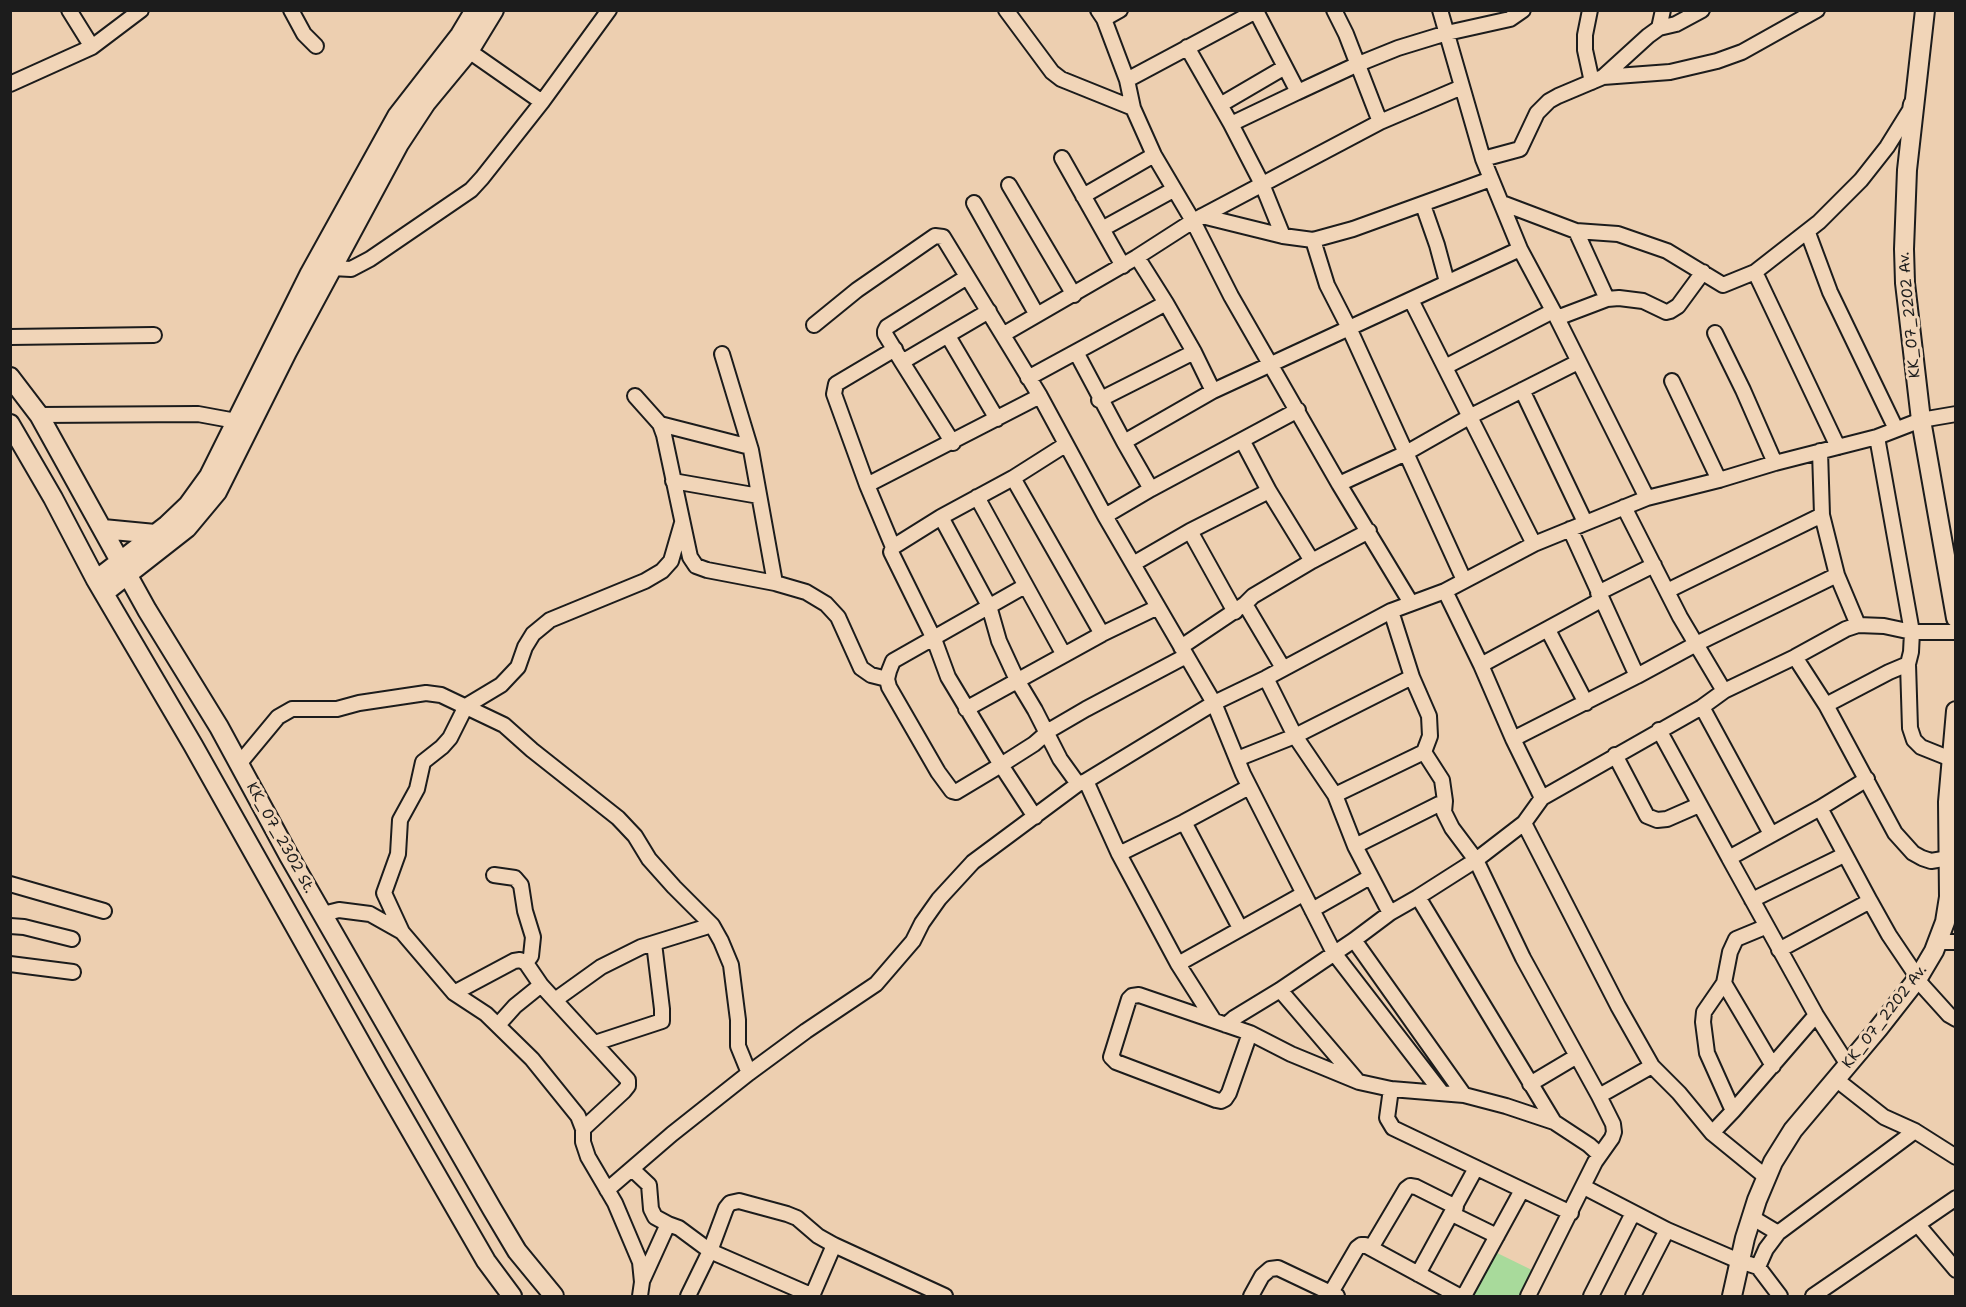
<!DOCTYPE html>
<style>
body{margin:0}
#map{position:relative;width:1966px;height:1307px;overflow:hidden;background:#edcfb0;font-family:"Shantell Sans",sans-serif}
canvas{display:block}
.frame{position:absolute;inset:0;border:12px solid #1c1c1c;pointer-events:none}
</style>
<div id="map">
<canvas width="1966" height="1307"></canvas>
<div class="frame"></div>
</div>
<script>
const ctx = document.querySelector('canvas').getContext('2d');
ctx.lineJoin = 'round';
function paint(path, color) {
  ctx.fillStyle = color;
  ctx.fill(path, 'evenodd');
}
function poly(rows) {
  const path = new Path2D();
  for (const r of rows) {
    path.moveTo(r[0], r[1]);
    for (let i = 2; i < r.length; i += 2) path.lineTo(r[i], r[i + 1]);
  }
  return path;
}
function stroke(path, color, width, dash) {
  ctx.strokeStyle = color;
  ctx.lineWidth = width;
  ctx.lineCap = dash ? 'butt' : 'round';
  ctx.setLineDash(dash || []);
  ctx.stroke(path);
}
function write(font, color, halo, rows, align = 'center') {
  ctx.font = font + ' "Shantell Sans",sans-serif';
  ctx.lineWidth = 6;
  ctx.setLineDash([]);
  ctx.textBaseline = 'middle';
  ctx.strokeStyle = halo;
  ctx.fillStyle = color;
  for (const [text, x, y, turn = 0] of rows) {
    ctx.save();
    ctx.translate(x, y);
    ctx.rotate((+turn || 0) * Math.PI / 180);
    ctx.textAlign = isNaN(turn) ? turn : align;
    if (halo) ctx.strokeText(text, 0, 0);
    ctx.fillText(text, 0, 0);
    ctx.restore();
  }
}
paint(poly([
 [1489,1249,1540,1274,1528,1296,1464,1296]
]), '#a8da9b');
const minor = poly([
 [69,10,92,47],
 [291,10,304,34,316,46],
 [1006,10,1052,72,1061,79,1133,108],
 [1098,10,1104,19,1127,80,1133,108,1154,155,1193,221,1231,296,1339,484,1406,453,1471,416,1578,362],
 [1440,10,1483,159,1520,249],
 [1590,10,1585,35,1585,50,1592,82],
 [1104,19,1120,10],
 [1659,28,1663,10],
 [1187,47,1231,124,1262,184,1283,236],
 [469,51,542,102],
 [1603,77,1648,36,1659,28,1676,24,1702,10],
 [1127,80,1256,11,1298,92,1231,124],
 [10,84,92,47,141,10],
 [1298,92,1356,65,1398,48,1447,33,1510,19,1523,10],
 [1220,105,1285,67],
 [1380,122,1462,87],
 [1062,158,1123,266],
 [1483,159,1520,149,1537,113,1549,101,1558,96,1603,77,1670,72,1717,61,1742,52,1817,10],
 [1009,185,1074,295],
 [1083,196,1154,155],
 [974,203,1037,315],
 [1502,203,1576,231,1618,234,1667,251,1723,285,1755,272,1819,222,1861,180,1887,147,1910,110,1911,104],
 [1423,205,1437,245,1447,282],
 [1202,216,1283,236,1313,240,1353,229,1491,179],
 [1102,229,1173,190],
 [1576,231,1607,299],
 [1808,233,1830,292,1896,429],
 [1313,240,1327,285,1349,328,1464,580],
 [332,268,351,269,370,259,471,190,482,178,542,102,609,10],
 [1755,272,1838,447],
 [1411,300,1534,544],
 [1166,303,1137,257,1193,221,1380,122,1346,34,1334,10],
 [1557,318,1607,299,1619,298,1643,301,1666,312,1670,311,1678,306,1703,272],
 [814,325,857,290,935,236,943,237,1040,396,1105,516],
 [1715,333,1743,390,1775,463],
 [1004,334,1137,257],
 [948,336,997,419],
 [10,337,154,335],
 [895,349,836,384,834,394,867,485,893,547,891,552,934,639,948,677,1001,765,1035,817],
 [1076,352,1124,442],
 [722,354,751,450,775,583],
 [902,362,989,311],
 [1445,367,1553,311],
 [1028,378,1166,303,1194,352,1213,391],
 [1672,381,1719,480],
 [1522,390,1585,522],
 [635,396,660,424,664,435,690,557,696,566,707,570,775,583,806,592,826,604,838,617,861,668,871,675,887,679],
 [1099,400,1194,352],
 [39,415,198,414,236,421],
 [660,424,750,447],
 [1242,440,1269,491,1312,561,1369,531],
 [953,443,902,362,885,334,885,331,887,327,967,277],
 [1820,451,1822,515],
 [1013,478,1102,634],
 [673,481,759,496],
 [1339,484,1411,603],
 [867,485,1040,396],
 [1151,489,1298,410],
 [977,497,1064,655],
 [1624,507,1680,617,1724,691],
 [941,517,989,606,999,641,1017,680,1035,710,1060,759,1078,784],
 [1190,531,1235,612],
 [893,547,941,517,1013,478,1065,445],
 [1133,564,1190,531,1269,491],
 [1025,586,893,661,889,671,887,679,889,687,938,772,952,791,956,792,1001,765,1034,744,1050,730,1086,709,1186,656],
 [1445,591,1481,665,1513,739,1542,798],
 [1667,591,1822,515,1837,575],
 [1598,593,1654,565],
 [1245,604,1253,596,1312,561],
 [1858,625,1884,626,1912,632,1956,632],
 [1548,630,1586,703],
 [1181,647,1245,604,1283,668],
 [1795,657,1826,705,1895,833,1913,853,1922,858,1931,861,1949,858],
 [1908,664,1910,728,1914,740,1921,747,1951,759],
 [1481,665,1601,600],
 [1266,678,1295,736,1335,795,1355,846,1390,913],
 [1826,705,1889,672,1908,664,1911,652,1912,632,1877,437],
 [1702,707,1771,834],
 [966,709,1102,634,1158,607],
 [1659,730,1729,858,1820,808,1867,779],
 [1513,739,1637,676],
 [1424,752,1442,780,1445,801],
 [1615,755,1647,816,1657,820,1667,819,1699,805],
 [1237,759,1295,736,1412,677],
 [239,764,278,717,292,709,337,709,359,703,426,693,441,695,504,725,532,750,618,818,635,836,649,859,674,887,712,925,721,941,731,965,738,1020,738,1046,749,1073],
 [1086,781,1119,854],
 [1335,795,1424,752,1430,736,1429,716,1412,677,1391,611],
 [1184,822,1119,854,1178,964,1213,1019],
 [1524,823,1618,1006,1652,1066,1679,1093,1712,1133,1766,1177],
 [1355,846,1445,801,1444,812,1452,828,1476,860,1523,958,1599,1096,1613,1124,1614,1132,1612,1138,1595,1162,1528,1296],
 [1729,858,1816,1015,1848,1065],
 [494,875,515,878,521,885,525,911,533,937,531,956,526,963],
 [10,884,104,911],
 [1752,900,1844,855],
 [1870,901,1889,935,1918,978],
 [1312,910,1370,877],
 [323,914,339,910,370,914,402,932,454,993,486,1014,532,1059,578,1116,583,1129,583,1142,588,1157,615,1203,640,1262,642,1282,640,1296],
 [10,926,24,927,72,939],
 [1765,927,1736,939,1730,952,1724,983,1773,1066],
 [1240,928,1184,822,1249,787],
 [402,932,384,893,398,854,400,820,417,789,423,762,442,747,450,738,466,706,501,685,518,667,525,647,533,634,550,620,645,581,662,571,671,561,682,523],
 [1354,940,1464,1095],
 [1944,942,1956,942],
 [1779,950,1870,901,1820,808],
 [10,964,73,972],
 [1178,964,1303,894],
 [1724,983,1704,1012,1703,1022,1707,1053,1733,1111,1816,1015],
 [1921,984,1949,1015,1956,1019],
 [1280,990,1356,1079],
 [454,993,514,961,520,960,526,963,541,985,628,1080,628,1086,624,1091,583,1129],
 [555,1000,601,967,641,947,712,925],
 [498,1025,515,1006,541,985],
 [1226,1025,1234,1018,1280,990,1354,940,1390,913,1418,897],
 [1250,1033,1229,1093,1225,1099,1221,1101,1216,1100,1116,1062,1111,1057,1129,999,1132,996,1139,995,1250,1033,1291,1054,1359,1082,1391,1089,1464,1095,1506,1106,1554,1122,1589,1145,1600,1155],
 [595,1043,662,1021,662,1009,654,943],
 [1530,1084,1577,1056],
 [1842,1084,1884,1117,1915,1131,1956,1157],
 [1391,1089,1387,1118,1393,1128,1571,1213],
 [1442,1093,1334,953,1243,774,1214,703,1266,678,1391,611,1445,591,1534,544,1647,498,1719,480,1775,463,1877,437,1921,420,1956,414],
 [1599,1096,1652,1066],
 [1554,1122,1418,897,1476,860,1524,823,1542,798,1702,707,1724,691,1795,657,1846,629,1858,625,1837,575,1696,644,1637,676,1570,529],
 [1712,1133,1733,1111],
 [632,1169,649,1185,651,1209,655,1217,668,1224],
 [1584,1187,1667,1230,1739,1261],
 [607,1190,672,1134,749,1073,806,1031,876,984,913,941,922,923,939,899,973,862,1078,784,1086,781,1214,703,1105,516,1151,489,1124,442,1213,391,1520,249,1557,318,1647,498],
 [1452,1214,1497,1236],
 [1758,1221,1778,1233],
 [1918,1225,1956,1270],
 [1371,1248,1406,1189,1410,1186,1416,1187,1456,1207],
 [1749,1264,1758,1267,1780,1296],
 [1758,1267,1766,1249,1778,1233,1915,1131],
 [1418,1274,1476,1168],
 [643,1279,668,1224,679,1228,710,1251,813,1296],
 [688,1296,710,1251,726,1208,730,1203,739,1201,787,1214,797,1218,818,1236,834,1245,945,1296],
 [812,1296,834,1245],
 [1251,1296,1262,1276,1270,1269,1278,1268,1337,1296],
 [1329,1296,1357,1248,1361,1245,1365,1245,1459,1296],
 [1464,1296,1522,1190],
 [1591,1296,1633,1213],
 [1633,1296,1667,1230],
 [1813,1296,1956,1198]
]);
const major = poly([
 [1925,10,1907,170,1904,249,1905,283,1921,420,1956,618],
 [10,377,39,415,147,610,219,727,289,856,492,1209,517,1251,554,1296],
 [10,424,53,498,96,580,193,745,377,1072,486,1261,512,1296],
 [103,529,155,534],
 [96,580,167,525,188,505,209,476,310,273,397,116,460,35,475,10],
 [104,593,187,528,217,492,287,352,399,144,426,103,469,51,494,10],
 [1732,1296,1745,1238,1757,1200,1773,1162,1793,1130,1878,1029,1918,978,1934,951,1945,922,1949,897,1948,802,1956,711]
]);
stroke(minor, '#1c1c1c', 18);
stroke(major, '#1c1c1c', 22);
stroke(minor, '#f1d5b8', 14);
stroke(major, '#f1d5b8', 18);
write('15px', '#1c1c1c', '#f1d5b8', [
 ["KK_07_2202 Av.",1910,315,-95],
 ["KK_07_2302 St.",280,838,61],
 ["KK_07_2202 Av.",1885,1017,-52]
]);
</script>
